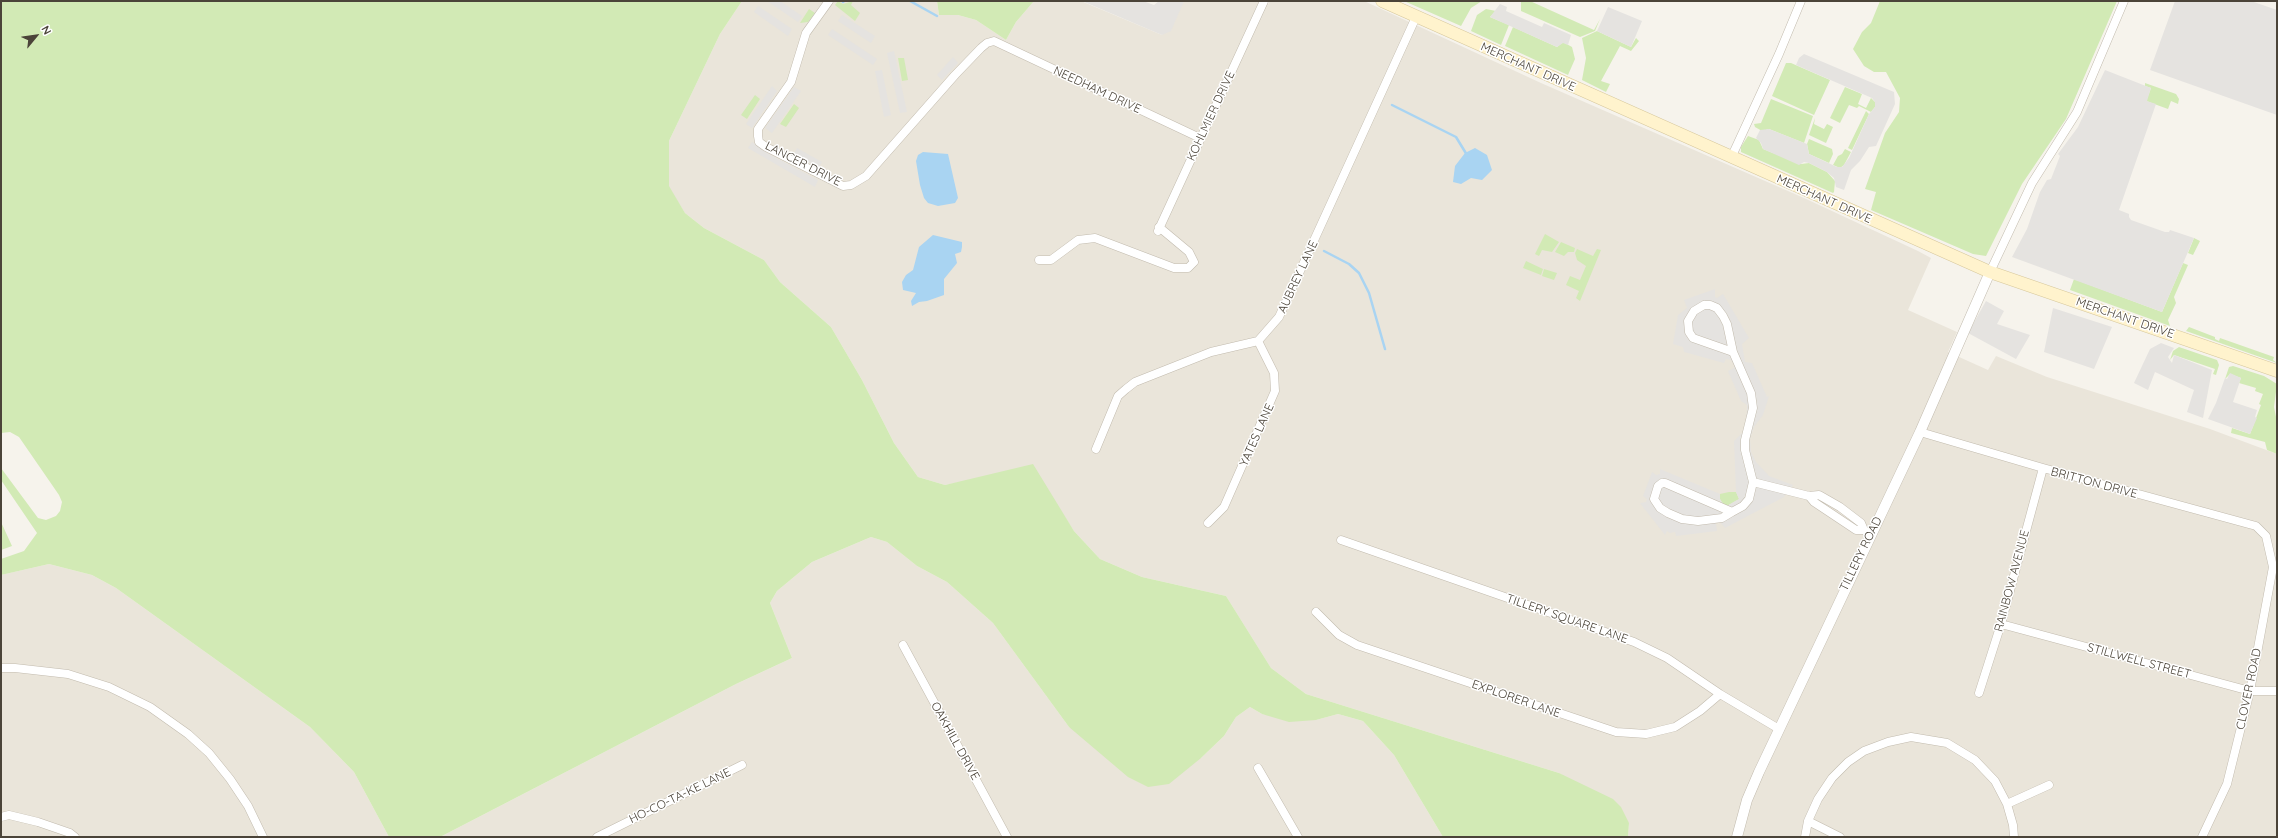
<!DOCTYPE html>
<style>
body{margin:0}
#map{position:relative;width:2278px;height:838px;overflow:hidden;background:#f6f3ec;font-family:Quicksand,sans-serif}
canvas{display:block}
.frame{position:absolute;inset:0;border:2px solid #4b4439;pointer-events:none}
.north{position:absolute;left:16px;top:16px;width:40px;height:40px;-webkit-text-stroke:3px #fff;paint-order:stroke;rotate:61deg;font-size:11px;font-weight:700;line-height:16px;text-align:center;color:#4b4439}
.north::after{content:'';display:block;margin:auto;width:14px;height:18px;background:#4b4439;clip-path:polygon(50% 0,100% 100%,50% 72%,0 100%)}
</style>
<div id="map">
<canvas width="2278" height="838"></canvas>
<div class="frame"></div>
<div class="north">N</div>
</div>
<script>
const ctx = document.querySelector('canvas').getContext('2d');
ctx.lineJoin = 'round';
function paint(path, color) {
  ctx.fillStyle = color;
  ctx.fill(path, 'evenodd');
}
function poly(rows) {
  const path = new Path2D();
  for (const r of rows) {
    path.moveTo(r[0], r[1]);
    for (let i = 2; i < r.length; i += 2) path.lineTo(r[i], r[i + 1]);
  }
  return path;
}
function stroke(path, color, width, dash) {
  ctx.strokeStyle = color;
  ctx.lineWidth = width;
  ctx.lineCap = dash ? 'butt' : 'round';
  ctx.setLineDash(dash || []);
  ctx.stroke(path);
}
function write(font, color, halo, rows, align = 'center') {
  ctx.font = font + ' Quicksand,sans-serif';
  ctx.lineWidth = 3;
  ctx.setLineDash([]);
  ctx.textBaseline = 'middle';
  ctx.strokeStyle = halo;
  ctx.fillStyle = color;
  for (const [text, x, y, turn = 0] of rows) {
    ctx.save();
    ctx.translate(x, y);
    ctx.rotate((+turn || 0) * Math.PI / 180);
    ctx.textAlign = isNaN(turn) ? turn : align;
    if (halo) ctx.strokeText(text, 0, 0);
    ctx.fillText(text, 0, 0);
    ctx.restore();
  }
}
paint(poly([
 [742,1,937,1,939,15,958,15,976,20,1006,40,1016,22,1034,1,1081,1,1162,35,1184,1,1260,1,1268,4,1270,1,1364,1,1541,83,1804,198,1918,251,1931,258,1908,310,1957,332,1948,352,1988,370,1996,356,2047,377,2210,429,2277,454,2277,837,1628,837,1629,823,1559,773,1306,694,1271,668,1226,596,1142,577,1100,559,1074,531,1055,502,981,478,945,485,918,477,894,443,862,380,831,327,780,282,764,260,704,228,685,213,668,186,669,141,720,34],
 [871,537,887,542,917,566,947,582,993,623,1069,727,1201,758,1224,736,1236,717,1250,707,1262,714,1316,720,1338,714,1363,721,1394,755,1443,837,440,837,736,684,792,658,770,603,777,591,812,562],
 [49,564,92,575,116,588,310,727,354,772,389,837,1,837,1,575]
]), '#eae5da');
paint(poly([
 [1,1,742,1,720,34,669,141,669,186,685,213,704,228,764,260,780,282,831,327,862,380,894,443,918,477,945,485,1033,464,1074,531,1100,559,1142,577,1226,596,1271,668,1306,694,1559,773,1613,799,1621,807,1629,823,1628,837,1443,837,1394,755,1363,721,1338,714,1316,720,1289,722,1262,714,1250,707,1236,717,1224,736,1201,758,1169,784,1148,787,1128,777,1069,727,993,623,947,582,917,566,887,542,871,537,812,562,777,591,770,603,792,658,736,684,440,837,389,837,354,772,310,727,116,588,92,575,49,564,1,575,1,559,24,551,37,533,1,480,1,468,38,518,46,520,56,516,60,511,62,502,59,495,19,437,10,432,1,433],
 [838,1,843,4,853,1,851,5,860,13,855,21,835,5],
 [937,1,1034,1,1016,22,1006,40,976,20,958,15,939,15],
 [1404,1,1482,1,1471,8,1461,26],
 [1530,1,1594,30,1600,19,1595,31,1580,37,1521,11,1521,2],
 [1880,1,2117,1,2066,119,2022,184,1986,256,1973,254,1871,210,1876,192,1865,189,1885,133,1899,112,1900,98,1886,72,1874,72,1864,66,1853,49,1862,32,1871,23],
 [809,9,815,13,808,22,800,23],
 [1486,9,1496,11,1490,17,1509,25,1501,45,1471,31,1477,15],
 [1513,27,1557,47,1563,42,1572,47,1575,59,1568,75,1505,46],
 [1597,31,1631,47,1636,38,1639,41,1631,51,1620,46,1601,81,1610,84,1606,92,1582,80,1586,58,1582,38],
 [898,58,904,58,908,80,902,81],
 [1786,63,1791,63,1830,80,1814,115,1772,96],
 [2145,83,2176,94,2179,99,2178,104,2171,101,2168,109,2146,101,2151,88,2145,86],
 [1845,87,1862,94,1858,104,1866,108,1871,98,1875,102,1875,107,1871,112,1859,106,1857,108,1849,105,1840,123,1830,118],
 [755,95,760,99,747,119,741,115],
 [1771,99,1813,116,1804,143,1769,129,1762,131,1755,127,1754,124,1761,123],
 [794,104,799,108,786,127,780,124],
 [1866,111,1869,114,1852,150,1848,148],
 [1815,118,1814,124,1824,129,1827,124,1833,127,1826,143,1809,135],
 [1748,136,1759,140,1763,149,1801,164,1809,163,1827,172,1835,181,1834,192,1833,193,1741,152,1741,147],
 [1809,139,1832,149,1833,154,1829,163,1809,154,1807,144],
 [1845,149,1851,152,1844,165,1840,168,1833,165,1838,156,1842,154],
 [1545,234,1559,242,1552,252,1542,250,1539,256,1535,254],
 [2194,238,2200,241,2193,255,2188,253],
 [1561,242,1575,248,1574,252,1568,252,1564,256,1555,252],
 [1577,249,1593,256,1597,249,1601,250,1580,301,1576,298,1579,291,1566,285,1570,276,1580,280,1586,266,1577,260,1575,253],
 [1526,261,1543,269,1541,275,1523,268],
 [2183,263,2188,265,2174,297,2176,303,2168,320,2170,326,2070,290,2074,279,2162,312],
 [1544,269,1557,273,1554,280,1542,276],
 [2189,327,2215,337,2215,339,2219,341,2220,338,2274,357,2273,360,2277,363,2186,331],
 [2179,347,2217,360,2219,365,2216,375,2213,374,2215,369,2174,355,2170,360,2173,351],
 [2233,366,2264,376,2277,384,2274,407,2277,422,2277,454,2267,450,2265,442,2231,433,2232,428,2250,434,2261,405,2259,404,2263,394,2255,391,2256,388,2239,383,2241,378,2230,374,2225,379,2229,367],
 [1729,492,1736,492,1739,499,1725,507,1720,499,1720,494],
 [1,522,12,546,1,550]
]), '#d2eab5');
paint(poly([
 [767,1,780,1,802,16,798,22],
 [1082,1,1143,1,1154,5,1159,1,1184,1,1171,31,1162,35],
 [2175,1,2251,1,2277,10,2277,115,2150,70],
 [1500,4,1507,7,1506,11,1542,27,1544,23,1571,35,1568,45,1563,43,1557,47,1490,17],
 [758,6,792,29,788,36,754,12],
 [1608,7,1642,21,1631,47,1597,31],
 [842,15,875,36,871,43,838,21],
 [832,29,877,59,873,65,828,35],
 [894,51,907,112,900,113,887,53],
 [1804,54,1894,92,1895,104,1876,146,1869,147,1860,161,1851,170,1844,190,1836,187,1834,178,1827,172,1809,163,1804,162,1799,165,1763,149,1761,143,1756,138,1760,130,1769,129,1807,144,1809,154,1837,167,1842,167,1849,158,1869,114,1875,107,1875,102,1872,98,1796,65,1799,58],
 [953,57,958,63,942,80,937,75],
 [882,70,891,115,884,117,875,71],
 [2105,70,2151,88,2147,101,2156,104,2119,210,2129,214,2129,217,2131,220,2165,232,2169,232,2170,230,2194,238,2162,312,2012,257,2027,229,2040,192,2047,180,2051,179,2060,156,2058,154,2078,127],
 [772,86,777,91,752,128,746,124],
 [794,87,801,91,772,133,765,128],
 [752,142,767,153,818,180,815,187,748,148],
 [797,148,822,162,819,168,794,154],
 [1715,289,1715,297,1717,298,1723,294,1749,338,1742,344,1745,362,1752,363,1767,397,1769,396,1763,415,1754,427,1750,439,1751,452,1756,462,1769,476,1793,485,1784,497,1725,528,1720,522,1716,523,1717,531,1676,536,1675,532,1670,533,1667,531,1665,535,1640,503,1646,502,1647,499,1643,496,1652,472,1656,475,1660,474,1660,469,1720,494,1720,499,1725,507,1739,499,1736,492,1734,441,1745,430,1747,410,1747,405,1741,401,1728,371,1734,368,1734,365,1731,360,1726,359,1724,363,1684,352,1683,347,1673,344,1678,315,1687,308,1684,300],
 [1986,301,2004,311,1997,324,2030,335,2016,359,1968,333],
 [2053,308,2112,327,2094,369,2044,352],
 [2161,343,2174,348,2168,357,2172,363,2174,355,2212,370,2203,418,2187,412,2194,390,2155,372,2148,390,2134,383,2150,349],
 [2230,373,2241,378,2233,402,2257,410,2255,417,2257,418,2250,434,2208,419,2216,403,2225,378,2227,379]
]), '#e5e3e0');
paint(poly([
 [1475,148,1487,155,1492,170,1482,180,1471,178,1461,184,1453,182,1455,166,1465,153],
 [923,152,948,154,958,198,955,203,938,206,928,203,924,198,920,185,916,161,918,155],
 [933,235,962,242,962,247,961,252,955,254,957,263,944,279,944,295,927,301,919,302,912,306,911,301,916,293,903,290,902,282,906,275,913,270,919,247]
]), '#a9d4f2');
stroke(poly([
 [910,1,937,16],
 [843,2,844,1],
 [1392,105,1456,137,1467,155],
 [1324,251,1349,264,1359,273,1369,293,1385,349]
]), '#a9d4f2', 2.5);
const minor = poly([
 [829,1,806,33,791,82,758,129,758,136,759,142,766,147,843,186,851,185,866,176,955,75,981,48,987,43,994,41,1200,138],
 [1731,158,1779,54,1801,1],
 [1158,231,1264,1],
 [1039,260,1051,260,1078,240,1095,238,1174,268,1188,268,1194,262,1189,252,1159,227],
 [1990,272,2032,183,2077,112,2124,1],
 [1704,305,1710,305,1717,308,1723,316,1727,324,1733,352,1693,338,1689,332,1688,321,1694,311,1704,305],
 [1920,432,2043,468,2256,526,2266,536,2273,567,2250,691,2227,784,2202,837],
 [1096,449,1118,396,1126,389,1135,382,1211,352,1258,341,1279,317,1416,17],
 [1753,482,1809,496,1819,495,1840,507,1861,523,1864,530,1870,535],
 [1662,483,1665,483,1732,512,1722,518,1698,521,1682,519,1668,513,1660,508,1654,499,1658,486,1662,483],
 [1809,496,1814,502,1856,530,1864,530],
 [1732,512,1743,506,1749,499,1753,482,1745,450,1745,440,1753,408,1751,393,1733,352],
 [1208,523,1224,507,1275,391,1274,373,1258,341],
 [1341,540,1634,642,1667,658,1720,694,1779,729],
 [1316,612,1339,635,1357,645,1616,732,1646,734,1675,727,1700,711,1720,694],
 [2001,624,2250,691,2277,691],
 [903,645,1007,837],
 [1,668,15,668,68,674,109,687,150,707,188,734,209,753,230,779,248,806,263,837],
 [1979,693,2001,624,2043,468],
 [1258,768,1298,837],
 [2007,804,2049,785],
 [1,817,9,815,38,822,70,833,75,837],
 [1808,821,1840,837],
 [597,837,742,765],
 [1805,837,1808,821,1818,799,1832,778,1848,762,1864,751,1888,742,1911,737,1947,743,1975,760,1995,781,2007,804,2013,825,2014,837]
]);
const tertiary = poly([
 [1737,837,1747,800,1759,772,1920,432,1990,272]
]);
const secondary = poly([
 [1382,1,1990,272,2277,371]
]);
stroke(minor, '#c2bbae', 9);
stroke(tertiary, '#c2bbae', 11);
stroke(secondary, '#d6c79b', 13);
stroke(minor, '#fff', 8);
stroke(tertiary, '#fff', 10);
stroke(secondary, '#fff3cd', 12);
write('12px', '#4b4439', '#fff', [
 ["MERCHANT DRIVE",1528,67,24],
 ["NEEDHAM DRIVE",1097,90,25],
 ["KOHLMIER DRIVE",1211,116,-65],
 ["LANCER DRIVE",803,164,27],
 ["MERCHANT DRIVE",1824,199,24],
 ["AUBREY LANE",1298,277,-65],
 ["MERCHANT DRIVE",2125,318,19],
 ["YATES LANE",1257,435,-66],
 ["BRITTON DRIVE",2094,483,15],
 ["TILLERY ROAD",1861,554,-64],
 ["RAINBOW AVENUE",2012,581,-75],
 ["TILLERY SQUARE LANE",1567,619,19],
 ["STILLWELL STREET",2139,661,15],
 ["CLOVER ROAD",2249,689,-78],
 ["EXPLORER LANE",1516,699,19],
 ["OAKHILL DRIVE",955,741,61],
 ["HO-CO-TA-KE LANE",680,796,-26]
]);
</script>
